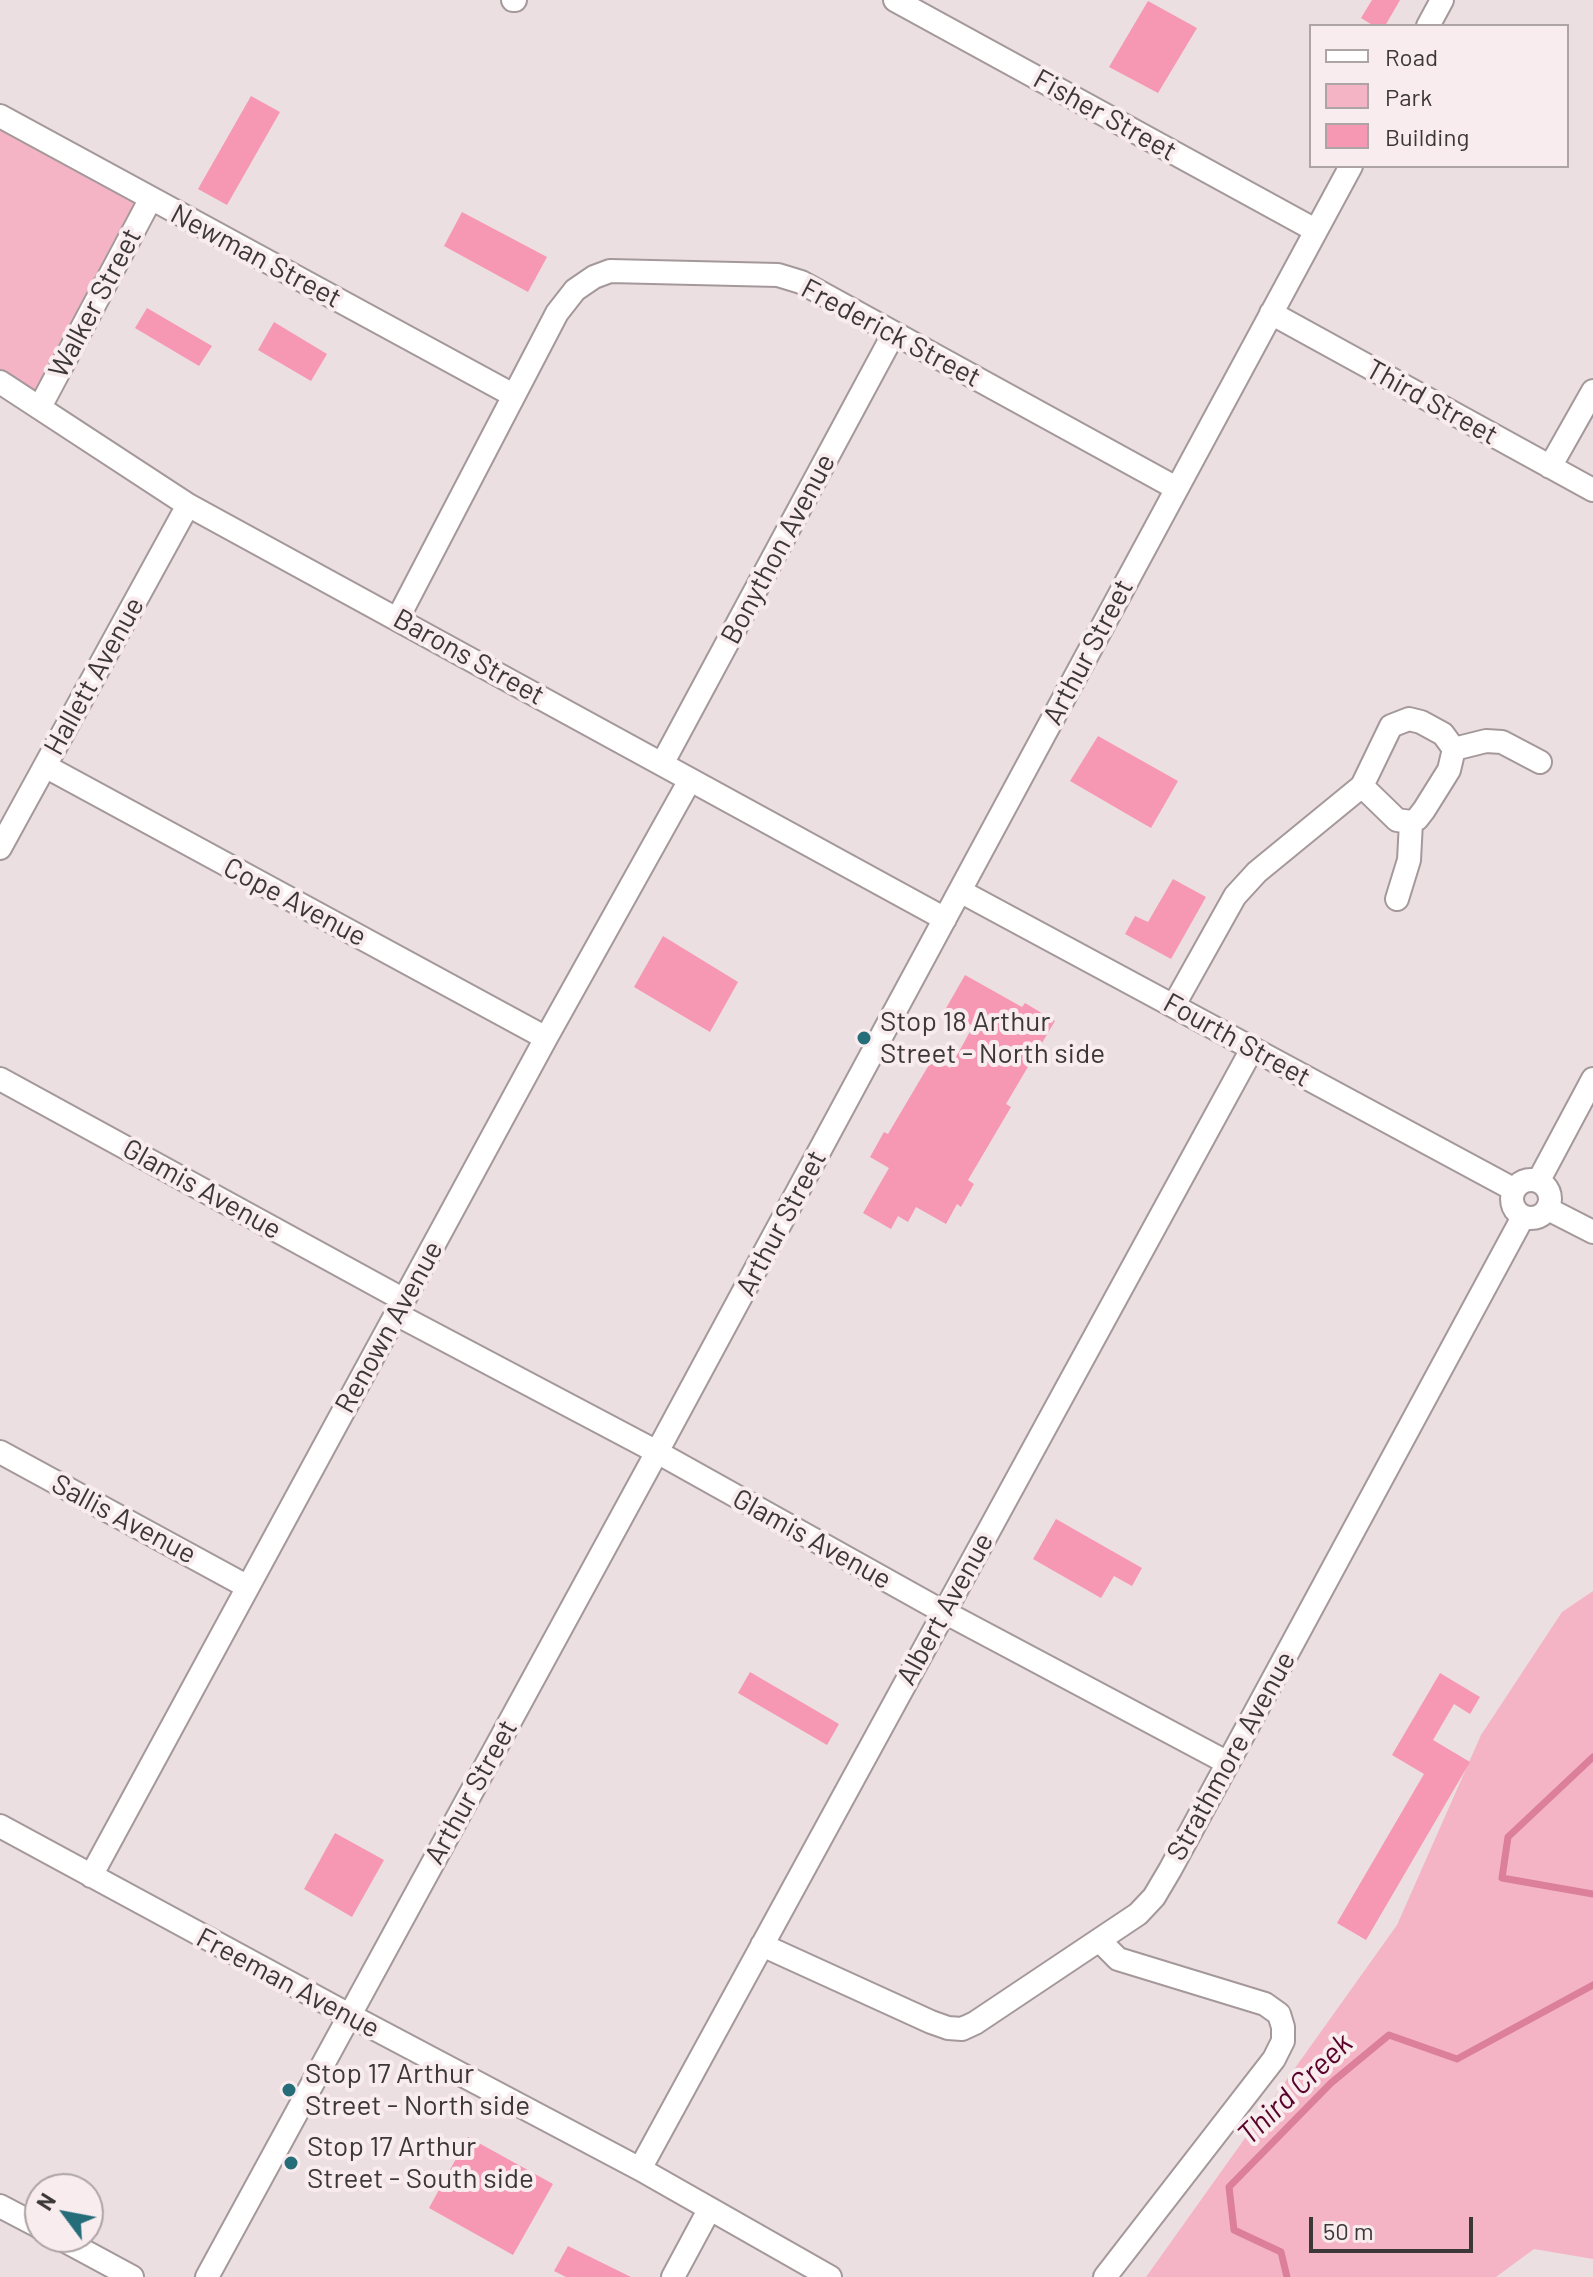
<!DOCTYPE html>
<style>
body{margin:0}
#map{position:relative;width:1593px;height:2277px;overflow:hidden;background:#ecdfe2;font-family:Barlow,sans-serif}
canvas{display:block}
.legend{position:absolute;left:1309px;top:24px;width:260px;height:144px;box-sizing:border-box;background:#f9ecef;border:2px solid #ada4a6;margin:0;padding:10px 14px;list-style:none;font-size:24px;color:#3c3738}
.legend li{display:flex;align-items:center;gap:16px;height:40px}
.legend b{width:40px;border:2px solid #ada4a6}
.north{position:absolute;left:24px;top:2173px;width:80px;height:80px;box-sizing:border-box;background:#f9ecef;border:2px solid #ada4a6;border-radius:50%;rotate:302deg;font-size:22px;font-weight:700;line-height:32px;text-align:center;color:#3c3738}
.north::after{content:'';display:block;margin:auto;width:28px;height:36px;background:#266d7a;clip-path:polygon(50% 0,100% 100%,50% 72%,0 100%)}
.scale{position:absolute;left:1309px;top:2217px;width:164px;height:36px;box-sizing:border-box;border:4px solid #3c3738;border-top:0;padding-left:10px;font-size:24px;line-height:28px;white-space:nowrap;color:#3c3738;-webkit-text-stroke:6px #f9ecef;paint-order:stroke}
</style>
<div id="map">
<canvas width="1593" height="2277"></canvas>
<ul class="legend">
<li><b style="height:10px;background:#fff"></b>Road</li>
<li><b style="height:22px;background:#f4b4c5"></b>Park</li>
<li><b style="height:22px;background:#f697b3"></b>Building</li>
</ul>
<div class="north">N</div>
<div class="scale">50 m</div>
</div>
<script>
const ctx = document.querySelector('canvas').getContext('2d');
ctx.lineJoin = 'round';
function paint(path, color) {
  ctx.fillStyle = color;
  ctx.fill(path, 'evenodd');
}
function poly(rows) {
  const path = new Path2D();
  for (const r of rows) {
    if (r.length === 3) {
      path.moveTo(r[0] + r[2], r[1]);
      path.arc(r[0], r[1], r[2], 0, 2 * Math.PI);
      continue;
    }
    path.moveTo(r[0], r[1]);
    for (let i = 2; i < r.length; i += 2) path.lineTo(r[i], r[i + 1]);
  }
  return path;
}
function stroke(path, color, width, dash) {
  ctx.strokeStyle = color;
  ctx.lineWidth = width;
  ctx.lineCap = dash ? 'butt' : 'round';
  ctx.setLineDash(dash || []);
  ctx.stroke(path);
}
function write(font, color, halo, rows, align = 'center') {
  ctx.font = font + ' Barlow,sans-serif';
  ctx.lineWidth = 8;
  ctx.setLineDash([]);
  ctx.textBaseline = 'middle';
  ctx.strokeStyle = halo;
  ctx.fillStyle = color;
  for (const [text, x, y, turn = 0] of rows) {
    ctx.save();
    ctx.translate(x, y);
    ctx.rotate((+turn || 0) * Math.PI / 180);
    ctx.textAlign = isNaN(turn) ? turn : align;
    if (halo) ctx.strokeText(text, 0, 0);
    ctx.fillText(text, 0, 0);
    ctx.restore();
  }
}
paint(poly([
 [0,116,150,200,40,407,0,382],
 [1593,1591,1593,2259,1534,2249,1496,2277,1146,2277,1397,1925,1481,1735,1562,1612]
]), '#f4b4c5');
stroke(poly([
 [1593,1757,1508,1837,1502,1878,1593,1894],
 [1287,2277,1281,2252,1234,2230,1229,2187,1331,2083,1389,2035,1457,2059,1593,1985]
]), '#db7f9b', 7);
paint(poly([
 [1372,0,1400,0,1385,26,1374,26,1361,18],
 [1148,1,1197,28,1158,93,1109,67],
 [251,96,280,112,227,205,198,189],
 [462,212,547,257,528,292,444,246],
 [147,308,212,346,199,366,135,328],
 [274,322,327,354,311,381,258,350],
 [1098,736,1178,781,1151,828,1070,781],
 [1173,879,1206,897,1171,959,1125,934,1135,916,1148,922],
 [663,936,738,982,710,1032,634,987],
 [965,975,1022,1007,1025,1003,1055,1021,1006,1104,1011,1107,968,1180,974,1184,961,1207,957,1204,946,1224,916,1207,908,1222,898,1216,891,1229,863,1213,889,1168,870,1157,884,1132,888,1134,933,1058,950,1068,973,1026,945,1010],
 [1056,1519,1142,1568,1132,1586,1114,1576,1101,1598,1033,1559],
 [750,1672,839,1724,827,1745,738,1693],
 [1440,1673,1480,1697,1470,1714,1454,1704,1433,1740,1470,1762,1366,1940,1337,1923,1424,1774,1392,1755],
 [335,1833,384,1860,352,1917,304,1889],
 [468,2137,553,2184,513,2255,429,2208],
 [568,2246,631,2277,566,2277,554,2271]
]), '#f697b3');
const minor = poly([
 [513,0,515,0],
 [895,0,1315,230],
 [1428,26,1442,0],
 [0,116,513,395],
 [1271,313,1593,490],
 [0,382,188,505,945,919],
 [40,407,150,200],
 [1550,467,1593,391],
 [398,618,557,313,575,290,594,277,610,271,778,275,801,282,1176,488],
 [1454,749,1486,741,1502,742,1540,762],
 [662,764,894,333],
 [45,766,546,1038],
 [0,848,188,505],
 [960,891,1513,1189],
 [1397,899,1409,860,1411,822],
 [1174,1005,1235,896,1257,872,1362,786,1391,726,1409,719,1421,722,1443,734,1454,749,1449,770,1424,810,1417,819,1411,822,1397,820,1362,786],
 [0,1079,404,1300],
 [1531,1199,19],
 [1539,1180,1593,1079],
 [1548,1209,1593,1232],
 [396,1314,657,1452,931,1605,1228,1763],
 [0,1452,248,1587],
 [0,1826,349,2015,640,2169,830,2277],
 [91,1876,546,1038,690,780],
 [1099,1940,1118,1959,1265,2004,1279,2014,1283,2027,1283,2041,1274,2059,1105,2277],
 [762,1945,931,2022,948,2028,962,2029,975,2023,1138,1914,1154,1897,1170,1870,1523,1217],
 [640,2169,1252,1049],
 [0,2206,40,2227],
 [58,2237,132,2277],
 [207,2277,657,1452,1351,166],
 [673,2277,709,2210]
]);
stroke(minor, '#a4989a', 26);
stroke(minor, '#fff', 22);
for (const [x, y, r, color] of [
 [864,1038,8,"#266d7a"],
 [289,2090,8,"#266d7a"],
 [291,2163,8,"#266d7a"]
]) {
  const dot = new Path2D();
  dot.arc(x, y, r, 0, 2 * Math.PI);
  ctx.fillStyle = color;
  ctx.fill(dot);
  stroke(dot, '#f9ecef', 3);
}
write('28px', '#3c3738', '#f9ecef', [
 ["Fisher Street",1105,115,29],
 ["Newman Street",256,256,28],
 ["Walker Street",95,303,-62],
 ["Frederick Street",891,333,28],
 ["Third Street",1432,402,29],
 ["Bonython Avenue",778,549,-62],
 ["Arthur Street",1088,652,-62],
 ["Barons Street",469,657,29],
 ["Hallett Avenue",94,676,-61],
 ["Cope Avenue",295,902,28],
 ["Fourth Street",1237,1040,29],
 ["Glamis Avenue",202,1189,29],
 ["Arthur Street",781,1223,-62],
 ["Renown Avenue",389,1327,-61],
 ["Sallis Avenue",124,1519,28],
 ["Glamis Avenue",812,1539,29],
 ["Albert Avenue",945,1609,-61],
 ["Strathmore Avenue",1231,1756,-61],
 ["Arthur Street",471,1792,-61],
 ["Freeman Avenue",288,1983,28]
]);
write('28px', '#3c3738', '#f9ecef', [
 ["Stop 18 Arthur",880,1022],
 ["Street - North side",880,1054],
 ["Stop 17 Arthur",305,2074],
 ["Street - North side",305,2106],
 ["Stop 17 Arthur",307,2147],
 ["Street - South side",307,2179]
], 'left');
write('italic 30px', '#59032b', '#f9ecef', [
 ["Third Creek",1295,2089,-44]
]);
</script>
